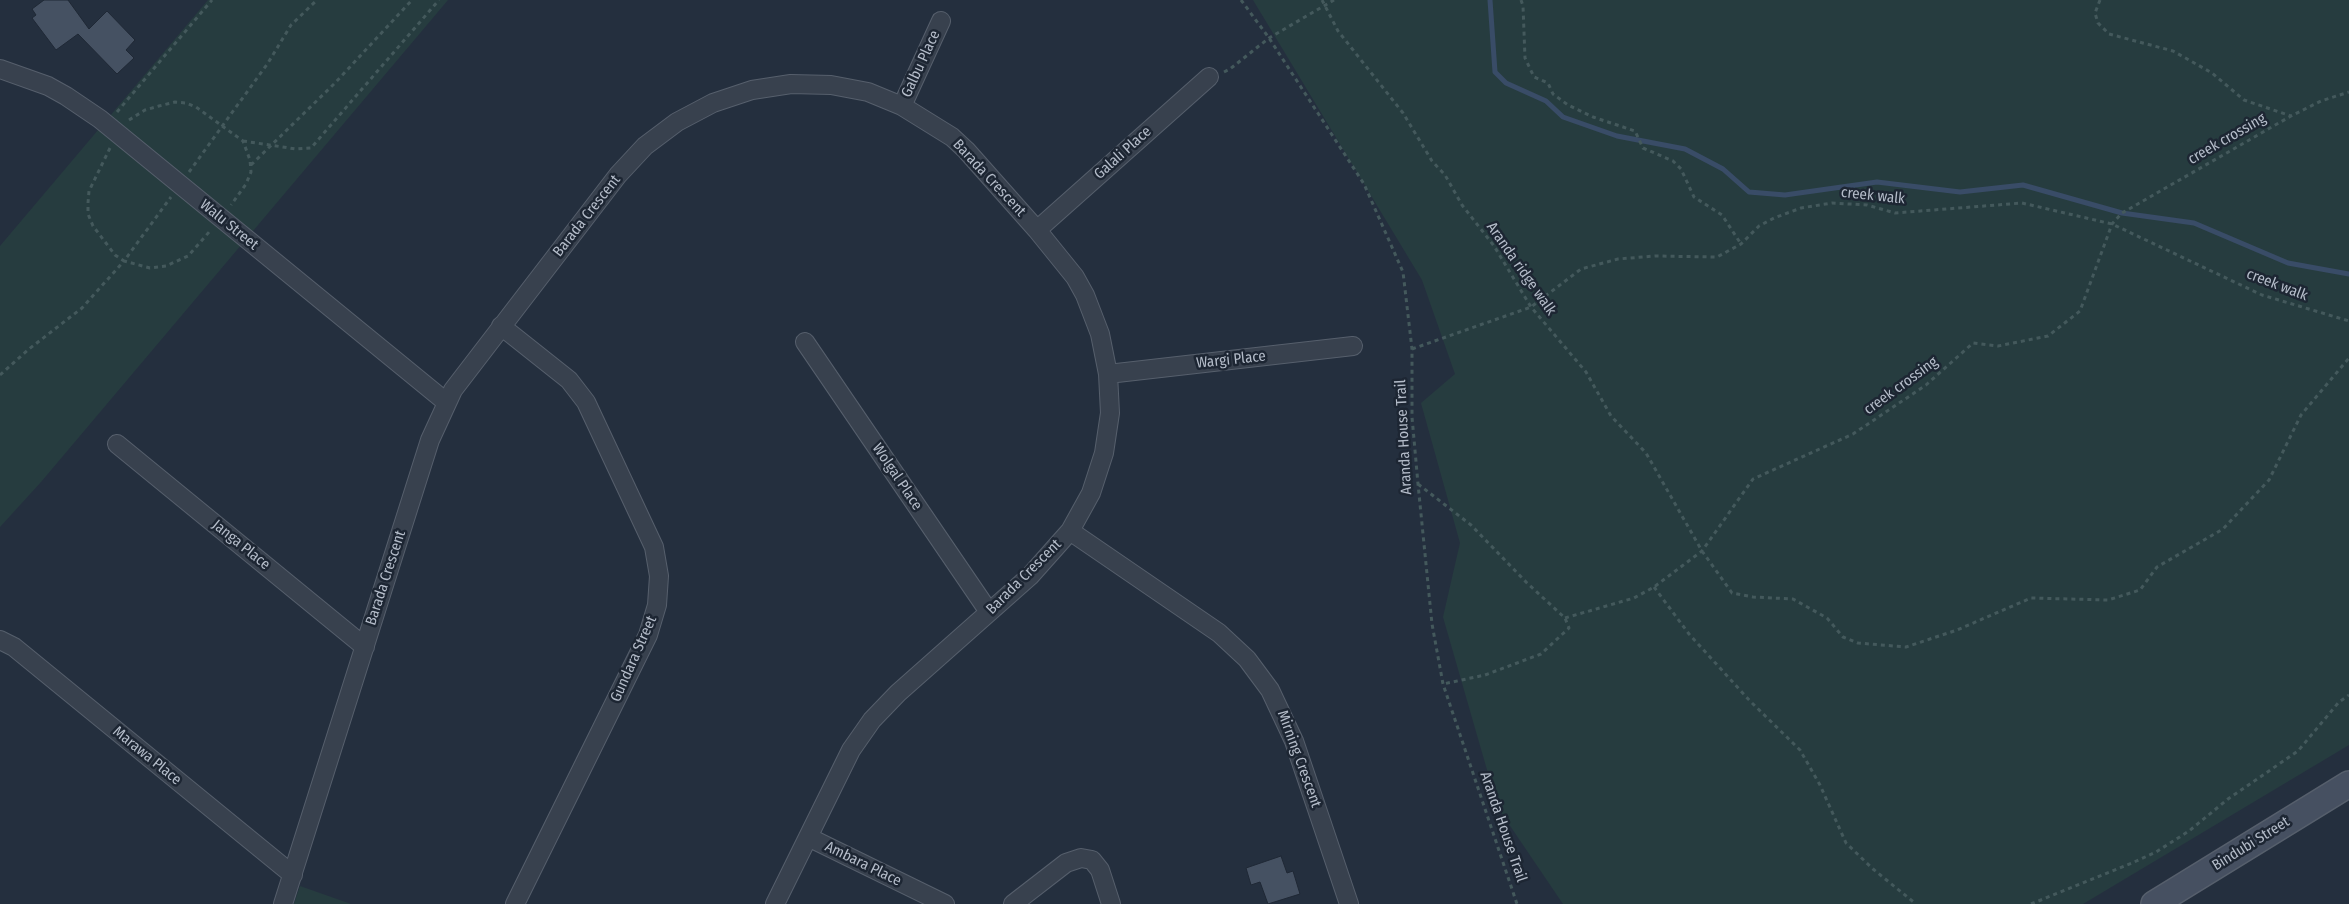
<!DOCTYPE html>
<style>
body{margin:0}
canvas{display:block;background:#242f3e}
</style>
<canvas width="2349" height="904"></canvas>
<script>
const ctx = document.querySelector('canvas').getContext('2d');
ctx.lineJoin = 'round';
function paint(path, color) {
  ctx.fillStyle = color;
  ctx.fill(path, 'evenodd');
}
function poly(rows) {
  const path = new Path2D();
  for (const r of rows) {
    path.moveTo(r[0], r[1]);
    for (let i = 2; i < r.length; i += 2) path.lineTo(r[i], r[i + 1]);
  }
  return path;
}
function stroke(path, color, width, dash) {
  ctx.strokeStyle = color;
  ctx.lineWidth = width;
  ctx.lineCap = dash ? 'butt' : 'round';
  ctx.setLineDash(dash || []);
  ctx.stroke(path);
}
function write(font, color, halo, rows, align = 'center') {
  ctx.font = font + ' "Fira Sans Condensed",sans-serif';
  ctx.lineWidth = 5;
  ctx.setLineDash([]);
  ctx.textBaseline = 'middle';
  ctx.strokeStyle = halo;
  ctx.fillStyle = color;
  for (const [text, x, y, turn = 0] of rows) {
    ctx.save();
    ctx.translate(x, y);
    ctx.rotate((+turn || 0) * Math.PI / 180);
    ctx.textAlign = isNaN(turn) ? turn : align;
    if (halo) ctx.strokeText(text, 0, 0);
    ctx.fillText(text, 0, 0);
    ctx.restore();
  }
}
paint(poly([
 [208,0,448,0,41,482,0,527,0,246],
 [1253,0,2349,0,2349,745,2083,904,1563,904,1498,808,1443,617,1460,543,1421,403,1455,374,1422,280],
 [300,886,351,904,294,904]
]), '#263c3f');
stroke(poly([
 [1490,0,1495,72,1506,83,1546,101,1563,117,1617,136,1685,149,1723,169,1749,192,1785,195,1877,182,1960,192,2023,185,2122,213,2194,223,2288,263,2349,274]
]), '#394c67', 5);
const building = poly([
 [44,0,68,0,89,29,107,11,135,40,126,50,134,58,117,74,78,34,56,50,32,18,36,15,32,9,44,0],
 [1281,856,1287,873,1293,871,1300,894,1268,904,1260,882,1251,885,1246,868,1281,856]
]);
paint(building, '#455162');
stroke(building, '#1f2835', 1);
const street = poly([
 [0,69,48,86,66,96,100,119,446,402],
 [902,106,941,21],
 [1037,230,1209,77],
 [501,326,569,380,586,402,654,547,659,576,657,605,648,635,515,904],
 [805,342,989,612],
 [1108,374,1353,346],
 [117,444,365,647],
 [1070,531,1219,633,1247,659,1270,690,1294,741,1349,904],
 [0,640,14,647,293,875],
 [808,837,945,904],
 [283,904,430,440,453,390,618,175,645,146,677,122,713,103,752,90,791,84,831,85,868,92,902,106,952,137,966,150,1037,230,1075,277,1085,295,1100,334,1108,374,1110,413,1104,453,1091,493,1070,531,1030,576,898,693,872,720,851,750,775,904],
 [1013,904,1066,863,1081,858,1092,860,1100,870,1111,904]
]);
const secondary = poly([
 [2154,904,2349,784]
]);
stroke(street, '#565f6c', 20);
stroke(secondary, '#565f6c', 28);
stroke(poly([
 [1241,0,1269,38,1364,184,1403,272,1412,349,1412,417,1418,484,1432,624,1443,684,1517,904],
 [1322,0,1338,31,1403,113,1432,161,1445,175,1462,205,1494,246,1531,307,1586,372,1611,416,1646,453,1702,551,1732,593,1753,597,1793,599,1827,618,1843,637,1858,643,1906,647,1957,630,2031,598,2108,600,2140,590,2157,567,2223,529,2269,480,2301,415,2349,358],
 [1521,0,1523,6,1525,58,1534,77,1548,83,1553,94,1568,105,1593,117,1635,131,1643,148,1673,161,1681,169,1694,197,1722,215,1741,244],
 [2100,0,2095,13,2098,23,2109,34,2173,51,2212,73,2244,100,2291,116],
 [1224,72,1230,69,1269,38,1334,0],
 [117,112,212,0],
 [129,120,145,110,159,106,175,102,186,103,196,107,243,141,250,160,251,172,246,184,231,205],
 [243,141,296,149,311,148,439,0],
 [110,148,89,191,88,203,88,214,93,226,115,255,124,261,171,197],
 [251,165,335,83,412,0],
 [189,172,268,63,291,25,317,0],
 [1412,349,1531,307,1581,269,1618,259,1655,256,1717,257,1741,244,1759,226,1774,218,1801,208,1832,203,1867,205,1895,213,2022,203,2112,224,2262,295,2349,321],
 [0,375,29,349,82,308,124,261,150,268,166,266,188,256,210,231],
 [1418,484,1471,525,1527,583,1565,618,1569,628,1541,654,1485,675,1443,684],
 [1654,587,1689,634,1750,701,1800,750,1820,785,1846,843,1873,869,1916,904],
 [1565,618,1634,598,1654,587,1702,551,1753,479,1853,434,1926,385,1973,343,1998,346,2048,336,2080,311,2112,224,2122,213,2291,116,2321,101,2349,92],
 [2031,904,2132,863,2156,852,2189,831,2228,799,2298,751,2339,702,2349,695]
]), '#44595c', 3, [4, 4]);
stroke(street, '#38414e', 18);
stroke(secondary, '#465061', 25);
write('15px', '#b4bcc9', '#1d2633', [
 ["Galbu Place",921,64,-65],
 ["creek crossing",2227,139,-30],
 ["Galali Place",1123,153,-42],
 ["Barada Crescent",989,178,47],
 ["creek walk",1873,196,6],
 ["Barada Crescent",587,216,-52],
 ["Walu Street",229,225,39],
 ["Aranda ridge walk",1521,269,55],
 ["creek walk",2277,285,21],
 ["Wargi Place",1231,360,-6],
 ["creek crossing",1901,386,-36],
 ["Aranda House Trail",1404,437,-93],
 ["Wolgal Place",897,477,56],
 ["Janga Place",241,545,39],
 ["Barada Crescent",1024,577,-45],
 ["Barada Crescent",386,578,-72],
 ["Gundara Street",634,659,-66],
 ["Marawa Place",147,756,39],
 ["Mirning Crescent",1299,759,70],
 ["Aranda House Trail",1503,827,71],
 ["Bindubi Street",2251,844,-32],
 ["Ambara Place",863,864,26]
]);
</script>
